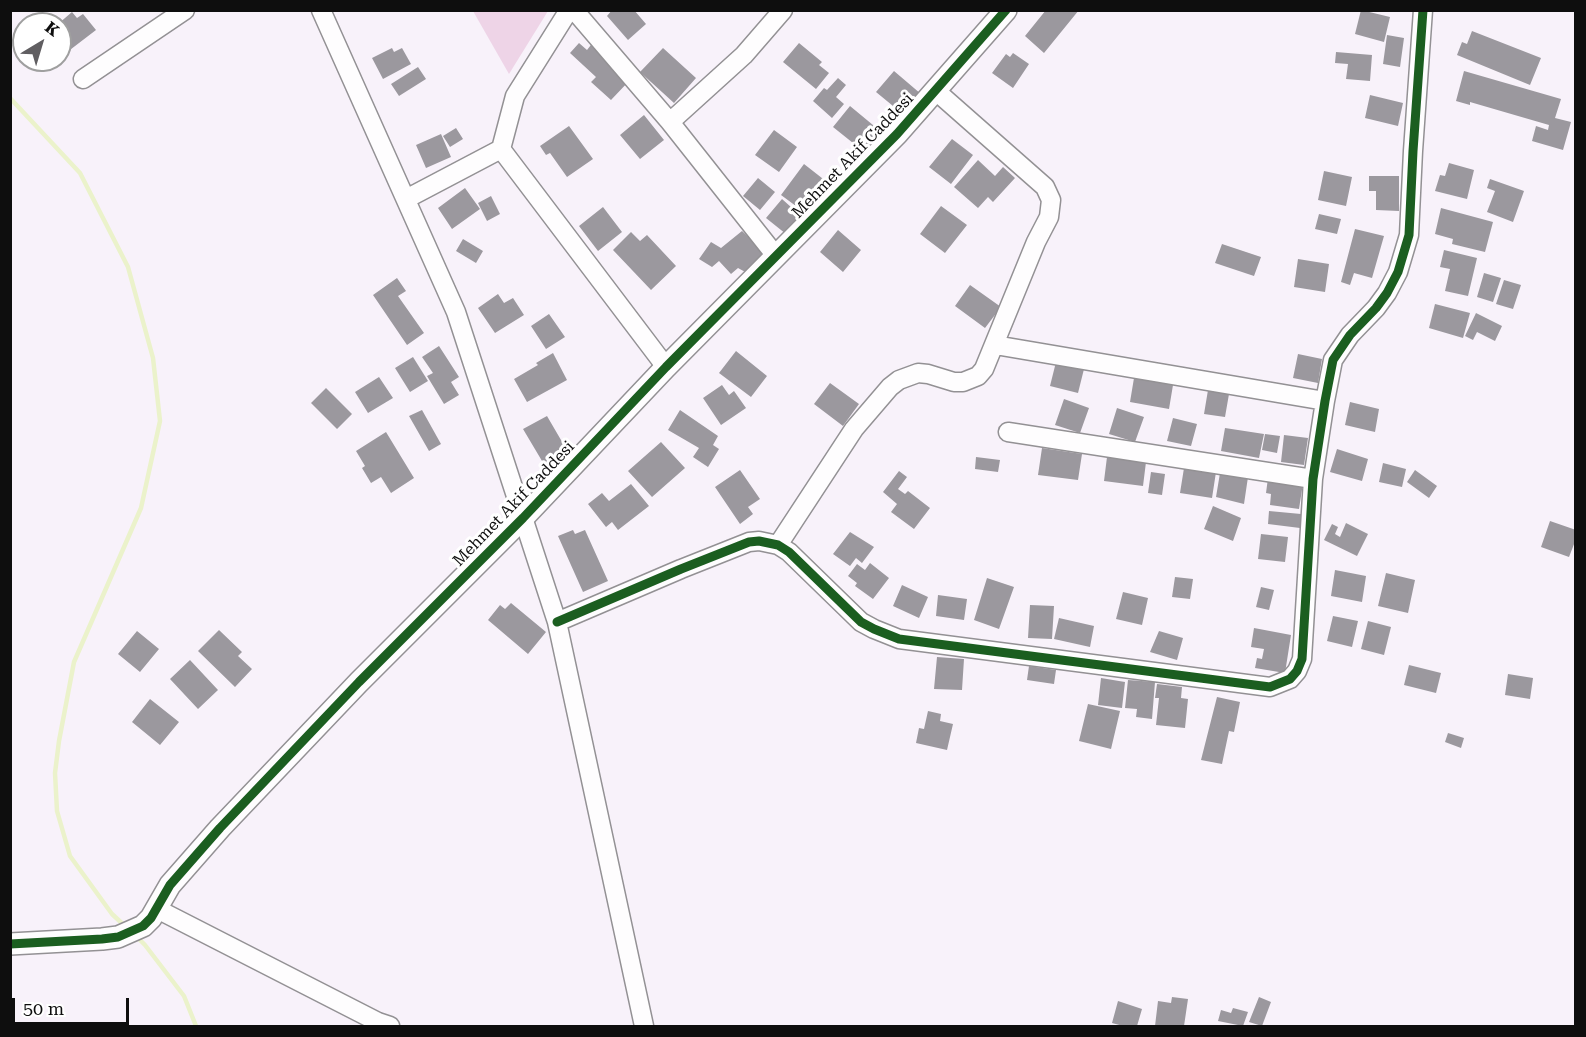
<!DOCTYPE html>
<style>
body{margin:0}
#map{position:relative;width:1586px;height:1037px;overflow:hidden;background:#f8f2fa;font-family:"Roboto Serif",serif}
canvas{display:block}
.frame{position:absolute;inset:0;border:12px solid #0e0e0e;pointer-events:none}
.north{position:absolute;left:12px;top:12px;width:60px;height:60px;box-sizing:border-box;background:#fff;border:2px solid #9f9f9f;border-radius:50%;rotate:38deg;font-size:16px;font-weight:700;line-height:24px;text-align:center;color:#0e0e0e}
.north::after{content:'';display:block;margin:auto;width:21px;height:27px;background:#605e61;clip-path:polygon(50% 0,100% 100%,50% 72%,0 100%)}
.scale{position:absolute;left:12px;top:998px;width:117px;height:27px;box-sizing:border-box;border:3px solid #0e0e0e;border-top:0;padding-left:8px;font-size:18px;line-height:21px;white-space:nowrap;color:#0e0e0e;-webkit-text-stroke:4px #fff;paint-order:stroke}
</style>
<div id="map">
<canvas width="1586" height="1037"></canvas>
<div class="frame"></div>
<div class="north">K</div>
<div class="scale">50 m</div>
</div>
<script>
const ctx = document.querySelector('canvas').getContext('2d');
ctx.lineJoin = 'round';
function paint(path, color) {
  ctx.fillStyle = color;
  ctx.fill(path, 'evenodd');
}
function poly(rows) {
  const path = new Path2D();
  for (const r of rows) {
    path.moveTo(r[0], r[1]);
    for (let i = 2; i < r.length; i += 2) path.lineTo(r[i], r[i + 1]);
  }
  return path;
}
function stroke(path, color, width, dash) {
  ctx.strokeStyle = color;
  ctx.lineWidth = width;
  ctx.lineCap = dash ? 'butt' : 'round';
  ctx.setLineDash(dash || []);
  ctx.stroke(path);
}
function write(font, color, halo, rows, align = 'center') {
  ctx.font = font + ' "Roboto Serif",serif';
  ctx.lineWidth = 6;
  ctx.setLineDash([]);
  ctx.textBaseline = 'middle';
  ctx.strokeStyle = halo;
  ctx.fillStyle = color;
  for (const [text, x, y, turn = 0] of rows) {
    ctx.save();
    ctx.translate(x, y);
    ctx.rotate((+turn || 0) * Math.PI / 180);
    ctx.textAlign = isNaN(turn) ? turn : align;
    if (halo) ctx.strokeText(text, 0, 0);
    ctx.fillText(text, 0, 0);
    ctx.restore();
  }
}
paint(poly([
 [473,11,548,11,509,74]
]), '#eed4e7');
stroke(poly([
 [10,98,80,173,128,267,153,358,160,421,141,508,74,662,59,741,55,773,57,811,70,856,112,914,127,928],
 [135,935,145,945,184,996,196,1026]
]), '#ebf2cb', 4.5);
paint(poly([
 [612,10,634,10,646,24,628,40,607,16],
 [1046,10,1079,10,1044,53,1025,36],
 [1361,10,1390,17,1384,42,1355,34],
 [72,12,77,18,83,14,96,30,62,56,60,53,60,24,58,24],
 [1472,31,1541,58,1530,85,1457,55,1462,42,1467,44],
 [1387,35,1404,38,1400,67,1383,64],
 [594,41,630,80,611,100,591,82,596,77,570,53,579,43,587,50],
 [799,43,822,62,819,65,829,73,816,89,783,62],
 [392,48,394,52,402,48,411,64,383,79,372,58],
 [663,48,696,78,674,103,640,72],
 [1336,52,1372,55,1370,81,1346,79,1348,64,1335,63],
 [1013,53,1029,64,1013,88,992,73,1006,54,1010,57],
 [418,67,426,79,399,96,391,84],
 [894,71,921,94,904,115,876,92],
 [1464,71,1561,99,1555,118,1571,122,1563,150,1532,141,1536,126,1548,130,1549,125,1470,102,1470,105,1456,101],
 [838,78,846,85,836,97,844,104,832,118,813,101,824,88,827,90],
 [1370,95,1403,103,1398,126,1365,118],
 [850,106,879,130,863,151,833,127],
 [644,115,664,140,640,159,620,135],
 [569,126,593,159,567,177,550,153,546,155,540,146],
 [456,128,463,139,450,147,443,136],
 [774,130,797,147,779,172,755,155],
 [441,134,451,157,426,168,416,145],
 [952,139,973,155,951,184,929,167],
 [978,160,995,176,1003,167,1015,178,993,202,988,197,978,208,954,187],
 [1449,163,1474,170,1467,199,1435,191,1440,175,1445,176],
 [804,164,827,182,804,212,781,195],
 [1324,171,1352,177,1346,206,1318,200],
 [1369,176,1399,176,1399,211,1376,210,1376,191,1369,191],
 [758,178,775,192,760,210,743,196],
 [1490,179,1524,191,1513,222,1487,212,1495,191,1487,188],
 [465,188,480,209,452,229,438,208],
 [491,196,500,214,487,221,478,203],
 [782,199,801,216,786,234,766,218],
 [941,206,967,225,945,253,920,234],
 [603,207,622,232,598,251,579,226],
 [1441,208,1493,222,1485,252,1452,244,1453,239,1435,234],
 [1319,214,1341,219,1337,234,1315,229],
 [1355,229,1384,236,1372,278,1354,273,1350,285,1341,282],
 [838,230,861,250,843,272,820,252],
 [742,231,765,252,747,273,738,268,731,274,719,261,712,267,699,259,711,242,721,248],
 [631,232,640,241,647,235,676,266,651,290,613,250],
 [463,239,483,251,476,263,456,251],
 [1222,244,1261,257,1254,276,1215,263],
 [1444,250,1477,258,1468,296,1445,291,1450,269,1440,267],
 [1298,259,1329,264,1325,292,1294,287],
 [1484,273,1501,278,1493,302,1477,297],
 [397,278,406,291,398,296,424,333,407,345,373,295],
 [1504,280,1521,285,1513,309,1496,304],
 [970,285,1001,307,985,328,955,306],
 [498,294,504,303,513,298,524,315,495,333,478,308],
 [1435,304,1470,313,1463,338,1429,328],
 [1476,313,1502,326,1495,341,1477,332,1473,340,1465,336],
 [549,314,565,337,546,349,531,326],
 [439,346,459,377,451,382,459,395,444,404,427,376,433,373,422,357],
 [736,351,767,376,751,397,719,373],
 [553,353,567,380,527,402,514,379,538,365,536,363],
 [1298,354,1322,359,1318,383,1293,378],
 [413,357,428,381,410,392,395,368],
 [1056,362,1084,369,1078,393,1050,386],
 [379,377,393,398,368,413,355,392],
 [1134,378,1173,385,1169,409,1130,402],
 [830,383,859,404,843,426,814,404],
 [722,385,729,395,734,391,746,408,721,425,703,398],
 [326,388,352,414,337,429,311,403],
 [1208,390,1229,394,1225,417,1204,414],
 [1064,399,1089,408,1080,433,1055,425],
 [1350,402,1379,409,1375,432,1345,425],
 [1117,408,1144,417,1135,442,1109,434],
 [422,410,441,444,429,451,409,416],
 [680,410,718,436,713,445,719,449,708,467,693,457,699,448,668,430],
 [547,416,568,452,545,466,523,429],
 [1173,418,1197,424,1191,446,1167,441],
 [1225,428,1264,434,1259,458,1221,451],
 [386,432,414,478,391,493,381,477,371,483,362,468,365,466,356,451],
 [1265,434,1280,436,1277,453,1262,450],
 [1284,435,1308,438,1304,465,1281,462],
 [661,442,685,468,652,497,628,471],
 [1042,448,1082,454,1078,480,1038,475],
 [1337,449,1368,459,1362,481,1330,472],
 [976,457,1000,460,998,472,975,469],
 [1107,457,1146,462,1143,486,1104,481],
 [1383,463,1406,469,1402,487,1379,482],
 [1184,468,1216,472,1212,498,1180,493],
 [740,470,760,499,748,507,753,514,740,524,715,487],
 [1415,470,1437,486,1429,498,1407,482],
 [899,471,907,477,898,489,905,494,908,491,930,508,914,529,891,512,897,504,883,492],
 [1151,472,1165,474,1162,495,1148,493],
 [1220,473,1248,477,1244,504,1216,497],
 [1268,478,1303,483,1299,509,1270,505,1271,494,1266,493],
 [631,484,649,506,618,530,612,522,606,527,588,504,602,493,609,501],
 [1213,506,1241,518,1233,541,1204,529],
 [1269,511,1301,514,1300,528,1268,524],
 [1550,521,1576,530,1576,539,1569,557,1541,547],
 [1346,523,1368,534,1357,556,1324,540,1332,524,1338,527,1335,534,1340,537],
 [573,530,575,534,585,530,608,581,583,592,558,536],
 [850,532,874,547,862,563,856,558,850,566,833,554],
 [1261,534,1288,537,1285,562,1258,559],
 [870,563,889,578,873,599,855,586,857,583,848,576,857,564,865,570],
 [1335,570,1366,576,1362,602,1331,596],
 [1386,573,1415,580,1408,613,1378,606],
 [1175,577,1193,579,1190,599,1172,597],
 [987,578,1014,587,999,629,974,620],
 [902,585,928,597,919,618,893,606],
 [1261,587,1274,590,1269,610,1256,607],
 [1123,592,1148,598,1142,625,1116,619],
 [938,595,967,599,964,620,936,616],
 [511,603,546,632,528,654,488,620,500,605,505,609],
 [1030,605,1054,606,1052,639,1028,638],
 [1333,616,1358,621,1352,647,1327,641],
 [1059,618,1094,626,1090,647,1054,639],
 [1368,621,1391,627,1384,655,1361,649],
 [1254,628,1291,635,1285,673,1255,668,1257,658,1262,659,1264,649,1251,647],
 [219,630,242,652,238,656,252,669,235,687,198,651],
 [137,631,159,649,140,672,118,654],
 [1159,631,1183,638,1177,660,1150,652],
 [937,657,964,659,962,690,934,689],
 [190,660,218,690,198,709,170,679],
 [1409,665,1441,673,1436,693,1404,685],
 [1029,666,1056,670,1054,684,1027,680],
 [1508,674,1533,678,1530,699,1505,695],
 [1101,678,1125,682,1122,708,1098,705],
 [1128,680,1155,682,1152,719,1136,717,1137,709,1125,708],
 [1157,684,1182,687,1181,698,1188,699,1185,728,1156,725,1159,698,1155,698],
 [1217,697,1240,702,1234,732,1229,731,1222,764,1201,760],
 [150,699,179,722,160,745,132,722],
 [1088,704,1120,711,1111,749,1079,741],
 [928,711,941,714,940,721,953,724,947,750,916,743,919,728,924,729],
 [1448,733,1464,738,1461,748,1445,742],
 [1172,997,1188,999,1184,1026,1155,1026,1158,1001,1171,1003],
 [1259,997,1271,1002,1262,1026,1249,1022],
 [1118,1001,1142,1009,1137,1026,1123,1026,1112,1023],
 [1233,1008,1248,1012,1243,1026,1218,1021,1221,1010,1231,1013]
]), '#9b989e');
const minor = poly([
 [321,10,456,312,557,622,644,1026],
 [574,10,670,122,776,256],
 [83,79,185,10],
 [670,122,744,55,783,10],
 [501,149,515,96,569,10],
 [406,199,501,149,666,367],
 [995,345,1325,401],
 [1008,432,1313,479],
 [778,545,854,429,890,387,899,380,918,373,928,374,954,382,963,382,978,376,984,369,1036,242,1049,217,1051,200,1045,187,936,91],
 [557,622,681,569,749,542,759,541,778,545,789,552,861,622,874,629,899,639,1270,687,1290,679,1297,671,1302,659,1313,479,1325,401,1333,360,1350,335,1376,308,1387,293,1398,272,1409,235,1413,151,1423,10],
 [157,909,378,1022,390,1026]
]);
const tertiary = poly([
 [10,944,102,939,118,937,143,926,151,918,170,885,220,828,359,682,523,518,666,367,897,134,1006,10]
]);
stroke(minor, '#939194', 21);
stroke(tertiary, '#939194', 24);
stroke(minor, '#fefdfe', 18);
stroke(tertiary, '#fefdfe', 21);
stroke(poly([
 [557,622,681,569,749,542,759,541,778,545,789,552,861,622,874,629,899,639,1270,687,1290,679,1297,671,1302,659,1313,479,1325,401,1333,360,1350,335,1376,308,1387,293,1398,272,1409,235,1413,151,1423,10],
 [10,944,102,939,118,937,143,926,151,918,170,885,220,828,359,682,523,518,666,367,897,134,1006,10]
]), '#1b5e20', 9);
write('16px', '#0e0e0e', '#fff', [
 ["Mehmet Akif Caddesi",853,156,-46],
 ["Mehmet Akif Caddesi",514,504,-46]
]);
</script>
